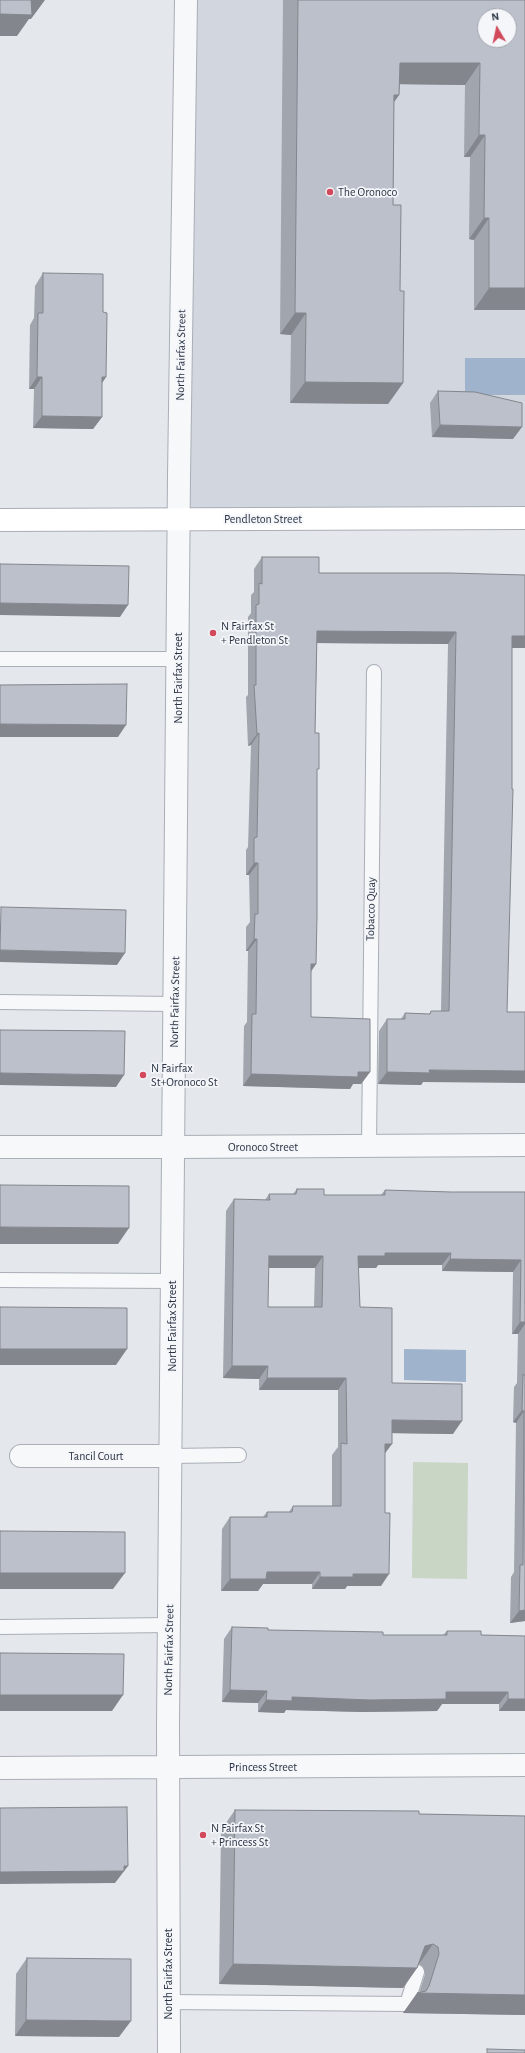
<!DOCTYPE html>
<style>
body{margin:0}
#map{position:relative;width:525px;height:2053px;overflow:hidden;background:#e4e7ec;font-family:"Alegreya Sans",sans-serif}
canvas{display:block}
.north{position:absolute;left:477px;top:8px;width:40px;height:40px;box-sizing:border-box;background:#f4f6f9;border:1px solid #a4a8b1;border-radius:50%;rotate:351deg;font-size:11px;font-weight:700;line-height:16px;text-align:center;color:#2b3445}
.north::after{content:'';display:block;margin:auto;width:14px;height:18px;background:#d1495b;clip-path:polygon(50% 0,100% 100%,50% 72%,0 100%)}
</style>
<div id="map">
<canvas width="525" height="2053"></canvas>
<div class="north">N</div>
</div>
<script>
const ctx = document.querySelector('canvas').getContext('2d');
ctx.lineJoin = 'round';
function paint(path, color) {
  ctx.fillStyle = color;
  ctx.fill(path, 'evenodd');
}
function poly(rows) {
  const path = new Path2D();
  for (const r of rows) {
    path.moveTo(r[0], r[1]);
    for (let i = 2; i < r.length; i += 2) path.lineTo(r[i], r[i + 1]);
  }
  return path;
}
function stroke(path, color, width, dash) {
  ctx.strokeStyle = color;
  ctx.lineWidth = width;
  ctx.lineCap = dash ? 'butt' : 'round';
  ctx.setLineDash(dash || []);
  ctx.stroke(path);
}
function write(font, color, halo, rows, align = 'center') {
  ctx.font = font + ' "Alegreya Sans",sans-serif';
  ctx.lineWidth = 3.5;
  ctx.setLineDash([]);
  ctx.textBaseline = 'middle';
  ctx.strokeStyle = halo;
  ctx.fillStyle = color;
  for (const [text, x, y, turn = 0] of rows) {
    ctx.save();
    ctx.translate(x, y);
    ctx.rotate((+turn || 0) * Math.PI / 180);
    ctx.textAlign = isNaN(turn) ? turn : align;
    if (halo) ctx.strokeText(text, 0, 0);
    ctx.fillText(text, 0, 0);
    ctx.restore();
  }
}
paint(poly([
 [186,0,525,0,525,519,179,517],
 [485,16,509,16,509,40,485,40]
]), '#d2d6de');
paint(poly([
 [413,1462,468,1463,467,1579,412,1578]
]), '#c9d6c5');
paint(poly([
 [465,358,525,358,525,395,465,395],
 [404,1349,466,1350,466,1382,404,1380]
]), '#9fb4cc');
const lane = poly([
 [0,659,178,659],
 [0,1002,175,1004],
 [369,1146,374,672],
 [0,1280,172,1281],
 [171,1456,239,1455],
 [0,1627,169,1625],
 [168,2002,407,2004,417,1972]
]);
const street = poly([
 [0,1147,174,1147,525,1145],
 [21,1456,171,1456],
 [0,1768,525,1765],
 [169,2053,168,1725,179,476,186,0]
]);
const secondary = poly([
 [0,520,525,518]
]);
stroke(lane, '#a9aeb7', 16);
stroke(street, '#a9aeb7', 24);
stroke(secondary, '#a9aeb7', 24);
stroke(lane, '#f7f8fa', 14);
stroke(street, '#f7f8fa', 22);
stroke(secondary, '#fff', 22);
paint(poly([
 [283,0,525,0,525,310,474,310,474,240,469,239,470,157,464,157,465,85,400,84,399,95,394,102,393,205,400,291,403,383,388,404,290,403,291,335,280,334],
 [43,273,103,312,106,377,102,383,102,417,93,429,33,428,34,389,29,389,30,325,34,318,35,286],
 [438,391,513,439,432,437,430,403],
 [262,557,319,573,525,648,512,648,507,1012,423,1082,421,1085,378,1084,379,1031,387,1019,401,1019,405,1013,429,1014,431,1011,441,1011,448,644,317,643,315,733,317,771,316,964,311,972,311,1017,370,1072,361,1084,353,1084,350,1089,243,1086,244,1026,247,1022,248,951,246,951,246,927,250,922,249,875,246,875,246,850,248,847,251,745,248,746,246,697,248,695,248,617,251,613,251,595,254,592,254,569],
 [297,1189,324,1195,381,1195,385,1190,451,1192,525,1192,525,1621,510,1623,511,1577,514,1572,516,1423,513,1422,514,1387,517,1383,518,1334,512,1334,513,1272,442,1271,442,1265,378,1265,376,1268,358,1268,360,1307,392,1383,453,1434,392,1433,385,1453,381,1586,347,1586,345,1589,312,1589,312,1584,263,1584,258,1591,221,1591,222,1529,230,1517,263,1517,267,1512,289,1512,293,1506,332,1506,332,1455,338,1447,338,1390,259,1390,259,1379,223,1378,226,1211,234,1199,265,1200,269,1194,293,1194],
 [268,1268,315,1268,314,1307,268,1307],
 [232,1627,268,1630,383,1635,443,1635,447,1631,481,1635,525,1636,525,1711,499,1711,499,1704,442,1704,437,1711,362,1712,286,1710,284,1713,258,1712,258,1703,222,1702,224,1639],
 [235,1810,419,1814,525,1816,525,2015,403,2013,419,1993,425,1974,423,1967,419,1964,417,1968,403,1988,219,1984,221,1830],
 [27,1958,119,2037,15,2036,16,1974]
]), '#a1a5ae');
paint(poly([
 [30,0,45,0,31,19,29,19,17,36,0,36,0,14],
 [400,63,480,63,465,85,385,84],
 [394,95,399,95,384,116],
 [479,135,485,135,470,157,464,157],
 [484,218,489,218,474,240,469,239],
 [489,288,525,288,525,310,474,310],
 [295,313,306,313,291,335,280,334],
 [37,377,42,377,34,389,29,389],
 [102,377,106,377,98,389],
 [305,382,403,383,388,404,290,403],
 [42,416,102,417,93,429,33,428],
 [440,425,522,427,513,439,432,437],
 [0,603,128,605,120,617,0,615],
 [317,631,456,632,448,644,309,643],
 [512,636,525,636,525,648,504,648],
 [0,724,126,725,118,737,0,737],
 [259,733,251,745,248,746,257,734],
 [254,863,258,863,249,875,246,875],
 [254,939,257,939,248,951,246,951],
 [0,950,125,953,117,965,0,962],
 [311,964,316,964,307,976],
 [429,1070,525,1071,525,1083,423,1082,421,1085,378,1084,387,1072],
 [358,1072,370,1072,361,1084,353,1084,350,1089,243,1086,251,1074],
 [0,1073,124,1075,116,1087,0,1085],
 [0,1227,129,1228,118,1244,0,1244],
 [385,1253,451,1253,442,1265,378,1265,376,1268,349,1268,358,1256],
 [269,1256,323,1256,315,1268,260,1268],
 [450,1259,521,1260,513,1272,442,1271],
 [520,1322,525,1322,525,1324,518,1334,512,1334],
 [0,1349,127,1349,116,1365,0,1365],
 [232,1366,268,1366,259,1379,223,1378],
 [267,1378,346,1378,338,1390,259,1390],
 [522,1410,524,1411,516,1423,513,1422],
 [392,1420,462,1421,453,1434,383,1433],
 [385,1444,392,1444,383,1456],
 [267,1572,320,1572,312,1584,263,1584,258,1591,221,1591,230,1579],
 [0,1573,125,1573,113,1589,0,1589],
 [353,1574,389,1574,381,1586,347,1586,345,1589,312,1589,320,1577],
 [525,1610,525,1621,510,1623,519,1611],
 [230,1690,267,1691,258,1703,222,1702],
 [446,1692,508,1692,499,1704,442,1704,437,1711,362,1712,286,1710,284,1713,258,1712,266,1700,292,1697],
 [0,1695,123,1695,112,1711,0,1711],
 [508,1699,525,1699,525,1711,499,1711],
 [128,1866,115,1883,0,1884,0,1872],
 [433,1944,419,1964,411,1966,425,1946],
 [233,1964,417,1968,403,1988,219,1984],
 [417,1993,525,1995,525,2015,403,2013],
 [26,2020,131,2021,119,2037,15,2036]
]), '#83868d');
const building = poly([
 [0,0,31,0,32,15,0,14,0,0],
 [298,0,525,0,525,288,489,288,489,218,484,218,485,135,479,135,480,63,400,63,399,95,394,95,393,205,401,205,400,291,404,291,403,383,305,382,306,313,295,313,298,0],
 [485,16,509,16,509,40,485,40,485,16],
 [43,273,103,274,103,312,107,313,106,377,102,377,102,417,42,416,42,377,37,377,38,313,43,313,43,273],
 [438,391,475,392,522,403,522,427,440,425,438,391],
 [262,557,319,557,319,573,449,573,525,575,525,636,512,636,512,789,513,789,507,1012,525,1012,525,1071,429,1070,430,1073,387,1072,387,1019,405,1019,405,1013,430,1014,431,1011,449,1011,456,632,317,631,315,733,319,733,319,769,317,769,317,916,316,964,311,964,311,1017,370,1019,370,1072,358,1072,358,1077,251,1074,252,1014,256,1014,257,939,254,939,255,914,258,914,258,863,254,863,254,838,257,837,259,733,257,734,254,685,256,685,256,605,259,604,259,583,262,584,262,557],
 [0,564,129,566,128,605,0,603,0,564],
 [127,684,126,725,0,724,0,685,127,684],
 [1,907,126,910,125,953,0,950,1,907],
 [0,1030,125,1031,124,1075,0,1073,0,1030],
 [0,1185,129,1186,129,1228,0,1227,0,1185],
 [297,1189,324,1189,324,1195,385,1195,385,1190,451,1192,525,1192,525,1322,520,1322,521,1260,450,1259,451,1253,385,1253,385,1256,358,1256,360,1307,392,1308,392,1383,462,1384,462,1421,392,1420,392,1444,385,1444,385,1513,390,1513,389,1574,353,1574,353,1577,320,1577,320,1572,267,1572,266,1579,230,1579,230,1517,267,1517,267,1512,292,1512,293,1506,341,1506,341,1443,347,1444,346,1378,267,1378,268,1366,232,1366,234,1199,270,1200,269,1194,296,1194,297,1189],
 [269,1256,323,1256,322,1307,268,1307,269,1256],
 [0,1307,127,1308,127,1349,0,1349,0,1307],
 [523,1375,525,1375,525,1610,519,1611,520,1565,523,1565,524,1411,522,1410,523,1375],
 [0,1531,125,1532,125,1573,0,1573,0,1531],
 [232,1627,268,1628,268,1630,383,1632,383,1635,447,1635,447,1631,481,1631,481,1635,525,1636,525,1699,508,1699,508,1692,446,1692,446,1699,370,1700,292,1697,292,1701,266,1700,267,1691,230,1690,232,1627],
 [0,1653,124,1654,123,1695,0,1695,0,1653],
 [127,1807,128,1866,124,1866,124,1871,0,1872,0,1808,127,1807],
 [235,1810,419,1811,419,1814,525,1816,525,1995,417,1993,426,1991,429,1986,439,1954,438,1947,433,1944,425,1946,417,1968,233,1964,235,1810],
 [27,1958,131,1959,131,2021,26,2020,27,1958],
 [487,2049,525,2050,525,2053,487,2053,487,2049]
]);
paint(building, '#bbc0ca');
stroke(building, '#83868d', 1);
for (const [x, y, r, color] of [
 [330,192,4,"#d1495b"],
 [213,633,4,"#d1495b"],
 [143,1075,4,"#d1495b"],
 [203,1835,4,"#d1495b"]
]) {
  const dot = new Path2D();
  dot.arc(x, y, r, 0, 2 * Math.PI);
  ctx.fillStyle = color;
  ctx.fill(dot);
  stroke(dot, '#f4f6f9', 1.5);
}
write('12px', '#2b3445', '#f4f6f9', [
 ["The Oronoco",338,192],
 ["N Fairfax St",221,626],
 ["+ Pendleton St",221,640],
 ["N Fairfax",151,1068],
 ["St+Oronoco St",151,1082],
 ["N Fairfax St",211,1828],
 ["+ Princess St",211,1842]
], 'left');
write('12px', '#2b3445', '#f4f6f9', [
 ["North Fairfax Street",181,355,-89],
 ["Pendleton Street",263,519],
 ["North Fairfax Street",178,678,-90],
 ["Tobacco Quay",371,909,-89],
 ["North Fairfax Street",175,1002,-89],
 ["Oronoco Street",263,1147],
 ["North Fairfax Street",172,1326,-90],
 ["Tancil Court",96,1456],
 ["North Fairfax Street",169,1650,-89],
 ["Princess Street",263,1767],
 ["North Fairfax Street",168,1974,-90]
]);
</script>
